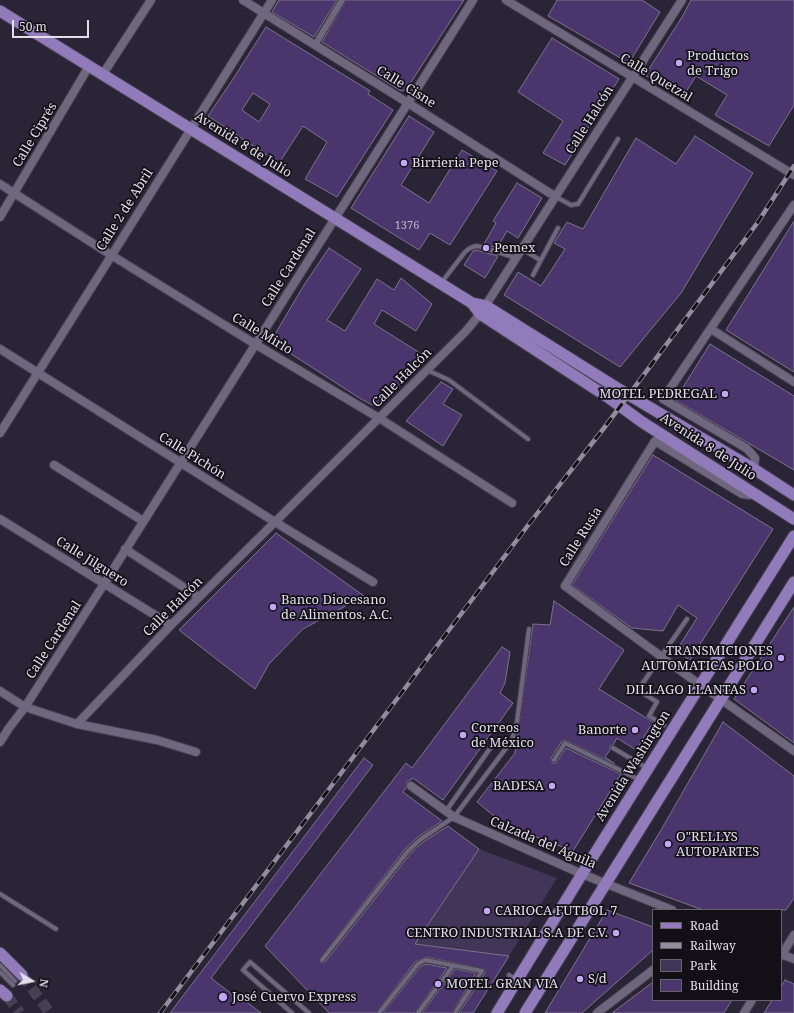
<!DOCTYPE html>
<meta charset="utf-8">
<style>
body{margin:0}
#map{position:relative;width:794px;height:1013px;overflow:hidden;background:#2a2437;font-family:"Noto Serif",serif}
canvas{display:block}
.legend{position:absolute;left:652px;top:909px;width:130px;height:92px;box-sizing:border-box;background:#120f17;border:1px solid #65626c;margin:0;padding:5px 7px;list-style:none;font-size:12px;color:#e2dfeb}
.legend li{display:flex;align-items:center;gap:8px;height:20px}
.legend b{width:20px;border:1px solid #65626c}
.north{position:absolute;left:12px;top:961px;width:40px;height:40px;-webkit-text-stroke:3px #120f17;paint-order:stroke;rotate:100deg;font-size:11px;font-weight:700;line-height:16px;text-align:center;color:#e2dfeb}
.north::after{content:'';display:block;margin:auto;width:14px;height:18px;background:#e2dfeb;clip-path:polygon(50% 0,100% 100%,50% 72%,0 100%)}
.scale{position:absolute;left:12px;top:20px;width:77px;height:18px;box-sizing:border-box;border:2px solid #e2dfeb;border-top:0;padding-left:5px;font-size:12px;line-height:14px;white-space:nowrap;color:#e2dfeb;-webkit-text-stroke:3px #120f17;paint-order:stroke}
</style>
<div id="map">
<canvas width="794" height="1013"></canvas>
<ul class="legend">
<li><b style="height:5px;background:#927bbb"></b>Road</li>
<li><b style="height:5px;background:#918d9c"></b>Railway</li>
<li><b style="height:11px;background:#413558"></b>Park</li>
<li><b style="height:11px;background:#4b356d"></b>Building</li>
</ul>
<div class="north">N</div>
<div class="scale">50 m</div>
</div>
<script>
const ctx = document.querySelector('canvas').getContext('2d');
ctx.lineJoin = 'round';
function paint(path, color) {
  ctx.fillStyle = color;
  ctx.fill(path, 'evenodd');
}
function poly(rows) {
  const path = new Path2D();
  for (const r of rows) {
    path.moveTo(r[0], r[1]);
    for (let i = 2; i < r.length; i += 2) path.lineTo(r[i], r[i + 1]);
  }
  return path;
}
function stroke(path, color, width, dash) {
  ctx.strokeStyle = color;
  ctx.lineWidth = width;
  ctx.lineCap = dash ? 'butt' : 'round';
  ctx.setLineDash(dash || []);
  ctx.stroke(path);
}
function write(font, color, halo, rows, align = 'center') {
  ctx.font = font + ' "Noto Serif",serif';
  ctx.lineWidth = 3.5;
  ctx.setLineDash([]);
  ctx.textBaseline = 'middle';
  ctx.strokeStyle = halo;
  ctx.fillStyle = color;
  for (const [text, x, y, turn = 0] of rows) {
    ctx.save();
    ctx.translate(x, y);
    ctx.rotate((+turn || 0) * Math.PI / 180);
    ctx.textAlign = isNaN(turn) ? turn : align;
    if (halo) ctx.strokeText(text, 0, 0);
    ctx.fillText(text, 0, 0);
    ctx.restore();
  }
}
paint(poly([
 [479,849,557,878,509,956,415,944]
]), '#413558');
const building = poly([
 [279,0,337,0,314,37,272,12,279,0],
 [346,0,464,0,406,90,401,91,322,42,346,0],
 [557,0,642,0,660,12,629,63,548,16,557,0],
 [691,0,794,0,794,105,769,146,715,115,727,95,696,76,682,98,645,75,682,17,691,0],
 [266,27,370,91,368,94,393,110,337,197,305,179,327,142,303,126,279,163,208,116,233,79,266,27],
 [253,93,270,104,259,122,242,110,253,93],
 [552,38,619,79,565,165,543,153,563,121,518,92,552,38],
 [409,116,434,132,401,185,429,203,462,150,497,171,450,245,430,233,419,250,351,208,409,116],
 [695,136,753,173,681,293,620,367,504,295,518,272,541,286,565,249,554,243,567,222,583,229,636,138,676,164,695,136],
 [517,183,542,198,518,238,507,231,497,248,484,244,496,223,493,221,517,183],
 [794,221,794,372,726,330,794,221],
 [329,248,361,269,327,320,345,331,377,279,394,290,401,278,432,304,416,331,382,310,374,324,428,358,376,407,361,399,271,341,304,285,329,248],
 [476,250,498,256,485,278,464,265,473,251,476,250],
 [710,344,794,396,794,470,675,400,710,344],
 [441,382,453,389,443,404,462,415,443,446,406,421,441,382],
 [653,455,773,529,690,660,676,651,697,618,678,605,663,631,632,628,572,585,653,455],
 [276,533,364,596,303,629,269,664,255,689,179,630,276,533],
 [554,601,624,650,599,689,653,722,636,750,617,738,613,745,610,746,610,750,605,757,615,764,565,740,562,741,551,758,552,763,556,763,566,748,621,774,573,851,505,825,477,802,515,753,533,624,550,625,554,601],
 [794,607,794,743,734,699,794,607],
 [502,647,510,652,505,683,500,693,513,703,443,800,413,778,407,782,406,788,403,792,442,821,419,836,405,849,319,960,321,963,325,962,411,853,423,842,448,826,479,849,415,944,509,956,473,1013,459,1013,485,973,484,969,426,957,415,962,376,1013,329,1013,265,946,406,763,412,768,502,647],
 [723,722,794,776,794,898,786,910,703,910,629,883,661,830,723,722],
 [364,758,373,765,211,978,233,995,235,993,261,1013,170,1013,364,758],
 [607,910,653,927,653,950,582,1013,545,1013,607,910],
 [426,964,447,968,415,1013,383,1013,420,967,426,964],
 [455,969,476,973,452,1013,422,1013,455,969],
 [785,980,794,984,794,1013,764,1013,772,1000,781,1000,781,987,785,980],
 [653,982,653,1000,732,1000,724,1013,612,1013,653,982]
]);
paint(building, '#4b356d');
stroke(building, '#7b748a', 1);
stroke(poly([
 [22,975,50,1013],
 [7,996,20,1013]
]), '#464052', 11, [11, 5.5]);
const service = poly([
 [556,197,571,205,578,204,618,139],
 [522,249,540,260],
 [533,275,558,228],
 [441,283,465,252,470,248,476,246,482,247,516,258],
 [427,370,449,380,528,439],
 [664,725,649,716,657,702,638,690,687,619],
 [613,748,647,768],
 [554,760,565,743,640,780],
 [446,811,491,747],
 [0,894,56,929],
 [322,960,408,851,421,839,454,817,510,743,513,737,517,722,529,629],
 [0,965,15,981],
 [0,972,13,985],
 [509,975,516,980],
 [292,1013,243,970,250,962,309,1013],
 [379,1013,418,964,425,960,482,971,455,1013],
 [418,1013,453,966]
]);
const pedestrian = poly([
 [315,45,342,0]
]);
const minor = poly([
 [243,0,408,103,556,197],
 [506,0,794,175],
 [103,74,151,0],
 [0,184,111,255,255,344,379,418,512,503],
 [0,217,89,66],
 [711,329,794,382],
 [0,349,275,522,373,582],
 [0,433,272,0],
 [54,465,143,521],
 [754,469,755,458,751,453,746,448,663,399,794,205],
 [755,494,749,495,742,494,655,441,565,586,692,679,794,751],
 [0,519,171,625],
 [125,549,199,597],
 [0,691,25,707,77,724,157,740,196,752],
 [77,724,171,625,275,522,466,331,480,314,682,0],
 [0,742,9,728,25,707,104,584,473,0],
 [411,786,454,817,582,874,672,910],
 [781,954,794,959],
 [781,956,794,935],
 [597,1013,653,970],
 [744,1013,752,1000]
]);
const primary = poly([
 [0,11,472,303,486,306,617,388,754,469,794,495],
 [472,303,480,314,609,398,642,422,794,519],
 [0,953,22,975],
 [0,990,7,996],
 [497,1013,582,874,794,536],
 [525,1013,794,582]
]);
stroke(service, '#453f4f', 6);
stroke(pedestrian, '#453f4f', 8);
stroke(minor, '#453f4f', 10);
stroke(primary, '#453f4f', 13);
stroke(service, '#6e677d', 4);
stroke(pedestrian, '#6e677d', 6);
stroke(minor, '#6e677d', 8);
stroke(primary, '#927bbb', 11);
const rail = poly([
 [160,1013,529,524,604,428,758,222,794,166]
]);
stroke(rail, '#918d9c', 4.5);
stroke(rail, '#120f17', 3, [9]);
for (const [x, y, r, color] of [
 [679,63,4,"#c2a8f3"],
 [404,163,4,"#c2a8f3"],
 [486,248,4,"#c2a8f3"],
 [725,394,4,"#c2a8f3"],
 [273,607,4,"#c2a8f3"],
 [781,658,4,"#c2a8f3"],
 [754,690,4,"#c2a8f3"],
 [635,730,4,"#c2a8f3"],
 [463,735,4,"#c2a8f3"],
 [552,786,4,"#c2a8f3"],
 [668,844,4,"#c2a8f3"],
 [487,911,4,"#c2a8f3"],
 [616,933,4,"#c2a8f3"],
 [580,979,4,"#c2a8f3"],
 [438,984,4,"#c2a8f3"],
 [223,997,5,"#c2a8f3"]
]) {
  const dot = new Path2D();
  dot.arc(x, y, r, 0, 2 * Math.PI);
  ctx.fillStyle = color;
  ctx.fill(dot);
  stroke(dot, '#120f17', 1.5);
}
write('11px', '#bcb4cc', null, [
 ["1376",407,226]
]);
write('13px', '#e2dfeb', '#120f17', [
 ["Productos",687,56],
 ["de Trigo",687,71],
 ["Birrieria Pepe",412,163],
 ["Pemex",494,248],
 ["MOTEL PEDREGAL",717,394,"right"],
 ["Banco Diocesano",281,600],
 ["de Alimentos, A.C.",281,615],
 ["TRANSMICIONES",773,651,"right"],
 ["AUTOMATICAS POLO",773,666,"right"],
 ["DILLAGO LLANTAS",746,690,"right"],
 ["Correos",471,728],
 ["de México",471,743],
 ["Banorte",627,730,"right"],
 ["BADESA",544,786,"right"],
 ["O\"RELLYS",676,837],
 ["AUTOPARTES",676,852],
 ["CARIOCA FUTBOL 7",495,911],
 ["CENTRO INDUSTRIAL S.A DE C.V.",608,933,"right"],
 ["S/d",588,979],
 ["MOTEL GRAN VIA",446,984],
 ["José Cuervo Express",232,997]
], 'left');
write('13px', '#e2dfeb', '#120f17', [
 ["Calle Quetzal",656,78,31],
 ["Calle Cisne",406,87,32],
 ["Calle Halcón",590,120,-58],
 ["Calle Ciprés",35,135,-59],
 ["Avenida 8 de Julio",243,145,32],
 ["Calle 2 de Abril",125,210,-58],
 ["Calle Cardenal",289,268,-58],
 ["Calle Mirlo",262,334,31],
 ["Calle Halcón",402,378,-45],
 ["Avenida 8 de Julio",708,447,33],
 ["Calle Pichón",192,456,32],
 ["Calle Rusia",581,537,-58],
 ["Calle Jilguero",92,562,32],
 ["Calle Halcón",173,607,-45],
 ["Calle Cardenal",54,640,-57],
 ["Avenida Washington",633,766,-58],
 ["Calzada del Águila",543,843,23]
]);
</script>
